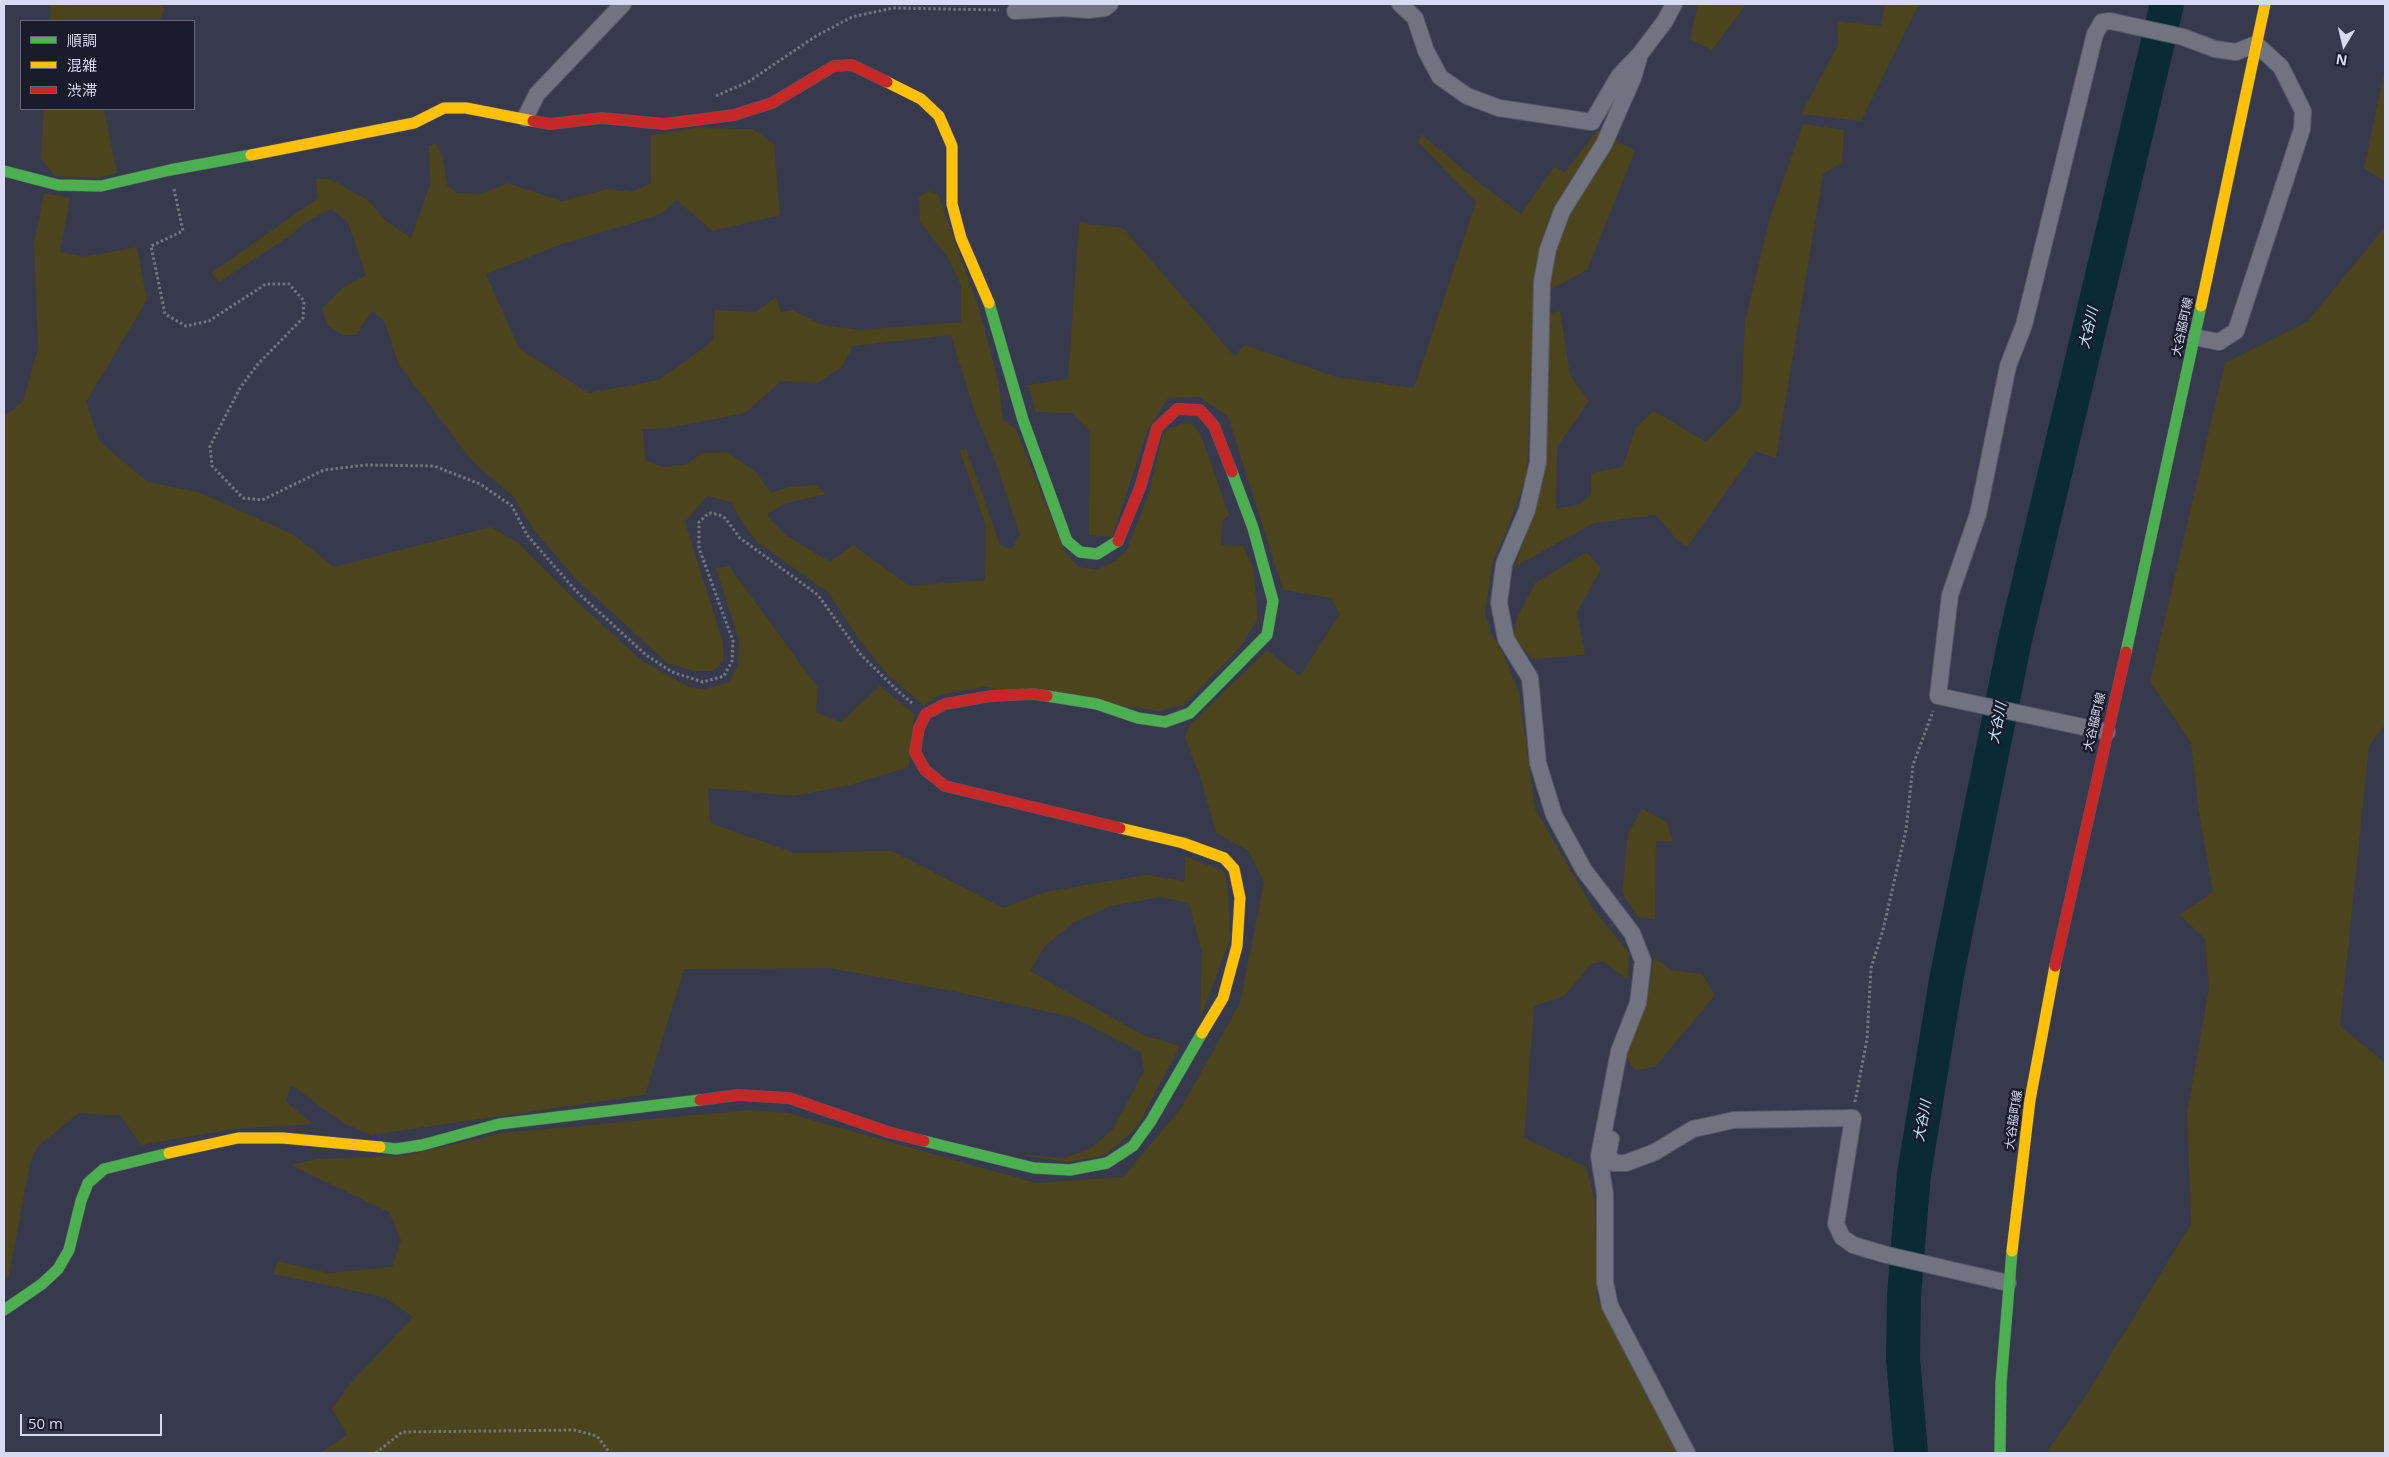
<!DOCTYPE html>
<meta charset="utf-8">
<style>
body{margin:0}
#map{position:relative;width:2389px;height:1457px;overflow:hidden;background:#373a4d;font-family:"Open Sans","Noto Sans JP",sans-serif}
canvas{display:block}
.frame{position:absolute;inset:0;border:5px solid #d7daf0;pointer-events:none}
.legend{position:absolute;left:20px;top:20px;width:175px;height:90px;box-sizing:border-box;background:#1a1c2c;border:1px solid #66687a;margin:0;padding:6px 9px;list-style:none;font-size:15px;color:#d7daf0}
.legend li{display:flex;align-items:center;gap:10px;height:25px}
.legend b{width:25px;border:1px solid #66687a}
.north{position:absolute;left:2319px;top:20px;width:50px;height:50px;-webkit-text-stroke:4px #1a1c2c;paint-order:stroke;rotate:189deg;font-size:14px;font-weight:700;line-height:20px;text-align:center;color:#d7daf0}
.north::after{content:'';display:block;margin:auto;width:18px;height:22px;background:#d7daf0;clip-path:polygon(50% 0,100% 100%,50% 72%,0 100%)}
.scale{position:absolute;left:20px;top:1414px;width:142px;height:22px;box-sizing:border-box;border:2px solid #d7daf0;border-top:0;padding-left:6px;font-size:15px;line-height:18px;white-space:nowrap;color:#d7daf0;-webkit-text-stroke:4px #1a1c2c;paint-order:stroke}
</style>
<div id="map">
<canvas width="2389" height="1457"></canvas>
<div class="frame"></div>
<ul class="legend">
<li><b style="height:6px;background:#4caf50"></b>順調</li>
<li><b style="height:6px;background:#ffc107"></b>混雑</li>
<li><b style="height:6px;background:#c62828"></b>渋滞</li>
</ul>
<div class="north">N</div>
<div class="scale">50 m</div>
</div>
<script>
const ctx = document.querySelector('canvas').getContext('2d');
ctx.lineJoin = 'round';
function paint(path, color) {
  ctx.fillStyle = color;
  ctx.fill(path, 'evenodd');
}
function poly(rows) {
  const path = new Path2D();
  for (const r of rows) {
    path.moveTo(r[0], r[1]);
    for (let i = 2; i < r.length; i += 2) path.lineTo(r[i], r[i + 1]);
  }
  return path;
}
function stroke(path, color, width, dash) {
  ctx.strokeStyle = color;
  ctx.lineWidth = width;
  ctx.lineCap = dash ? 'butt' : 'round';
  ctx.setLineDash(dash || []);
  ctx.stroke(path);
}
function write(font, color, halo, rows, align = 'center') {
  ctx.font = font + ' "Open Sans","Noto Sans JP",sans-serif';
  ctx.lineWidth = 5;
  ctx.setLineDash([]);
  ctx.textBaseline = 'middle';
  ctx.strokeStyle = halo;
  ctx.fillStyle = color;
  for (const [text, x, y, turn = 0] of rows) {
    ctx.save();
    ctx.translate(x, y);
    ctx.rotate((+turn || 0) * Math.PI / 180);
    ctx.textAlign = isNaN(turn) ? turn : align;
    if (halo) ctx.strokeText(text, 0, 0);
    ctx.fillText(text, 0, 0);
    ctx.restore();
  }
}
paint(poly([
 [51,4,160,4,165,9,159,21,50,21],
 [1698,4,1746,4,1712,50,1690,39],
 [1885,4,1919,4,1861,121,1801,114,1838,45,1837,21,1881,26],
 [2385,69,2385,180,2384,181,2364,168],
 [44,109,104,109,117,173,98,178,55,176,41,159],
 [1803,124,1844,130,1842,163,1823,174,1776,458,1755,451,1687,547,1675,538,1656,515,1594,523,1514,567,1534,515,1544,467,1547,314,1560,311,1570,375,1589,401,1557,447,1556,509,1580,504,1591,494,1591,473,1623,467,1636,427,1654,411,1706,442,1741,406,1745,321,1770,218],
 [696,128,753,129,774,144,780,215,712,231,677,200,659,215,562,244,486,274,519,348,588,393,659,380,713,341,715,310,756,312,776,297,781,312,792,310,823,325,860,330,961,322,961,285,947,256,920,222,919,197,929,191,938,194,979,309,998,380,1003,420,1016,429,1065,552,1079,567,1096,570,1115,561,1127,550,1150,490,1163,433,1180,424,1192,424,1201,435,1229,515,1222,521,1221,545,1243,546,1253,567,1258,619,1238,650,1184,705,1159,711,985,687,938,695,924,706,887,674,861,642,828,592,757,542,744,525,731,502,707,496,685,522,723,643,723,662,713,671,694,671,667,663,576,579,534,530,513,496,473,462,399,365,384,320,372,311,356,335,343,335,328,326,322,309,344,287,366,275,348,222,331,209,309,220,288,237,219,282,211,273,318,198,316,179,330,179,369,201,385,220,411,238,430,185,429,145,436,144,443,158,447,185,457,193,481,194,508,183,562,201,608,189,632,192,651,183,651,135],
 [951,335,975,413,995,460,1020,535,1011,549,1000,545,966,448,960,451,986,526,985,580,909,586,853,545,830,562,784,534,767,515,783,504,826,494,816,485,789,487,771,493,756,472,728,452,702,453,687,464,662,467,645,460,643,429,668,428,745,413,781,381,817,383,842,367,853,346],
 [1597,131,1635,151,1587,270,1534,298,1527,475,1505,535,1493,560,1485,614,1490,632,1502,651,1519,692,1535,809,1594,910,1629,953,1628,980,1603,961,1591,964,1564,996,1534,1006,1524,1138,1586,1167,1595,1200,1597,1299,1679,1453,320,1453,347,1435,332,1409,350,1384,413,1317,384,1297,273,1274,278,1261,328,1273,392,1267,401,1240,389,1212,291,1165,318,1159,402,1156,503,1133,749,1110,787,1113,1036,1183,1123,1177,1181,1108,1240,1003,1264,883,1249,851,1216,833,1200,776,1185,738,1189,726,1267,650,1300,676,1340,614,1331,598,1283,590,1228,416,1199,397,1168,398,1147,431,1112,537,1089,535,1090,432,1072,413,1036,412,1028,385,1068,379,1079,223,1123,228,1234,356,1245,345,1336,377,1414,388,1476,202,1418,142,1421,134,1482,185,1521,214,1554,167,1565,172],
 [44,193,70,198,60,252,84,257,137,247,147,300,86,402,100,442,148,482,198,492,294,535,334,567,491,527,518,543,572,597,643,662,689,687,705,689,729,682,738,665,739,640,716,568,729,566,818,688,816,712,841,722,880,686,914,714,909,767,850,785,794,796,708,788,710,823,795,853,892,851,1003,908,1045,892,1146,875,1185,881,1185,856,1225,872,1228,890,1230,939,1200,1019,1202,952,1189,903,1160,897,1111,906,1073,923,1044,947,1030,971,1143,1035,1180,1046,1139,1124,1121,1142,1103,1156,1067,1162,1016,1154,1064,1158,1090,1149,1113,1129,1144,1071,1141,1052,1072,1017,952,991,830,968,684,969,645,1095,371,1135,342,1122,291,1085,286,1101,312,1124,232,1129,141,1145,121,1116,79,1113,37,1147,30,1164,9,1275,4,1284,4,417,23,401,38,349,34,243],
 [2385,227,2385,725,2369,746,2340,1026,2385,1063,2385,1453,2046,1453,2080,1405,2191,1224,2187,1112,2209,989,2205,939,2180,915,2213,892,2199,812,2191,743,2150,682,2225,363,2307,322],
 [1587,552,1601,569,1577,612,1585,655,1532,659,1514,637,1516,620,1535,583],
 [1642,809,1667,822,1673,842,1656,841,1655,919,1638,917,1622,893,1628,833],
 [1654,957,1671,970,1702,974,1715,995,1655,1067,1634,1070,1624,1053,1646,1001]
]), '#4b441d');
stroke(poly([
 [1911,1453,1903,1358,1904,1296,1908,1245,1914,1174,1947,975,2015,640,2167,4]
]), '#0a2b34', 34);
const street = poly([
 [1400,4,1415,18,1426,51,1440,77,1467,96,1499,108,1592,122,1619,76,1640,54,1665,21,1674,4],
 [1015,11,1063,8,1088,10,1105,8,1110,4],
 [1640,54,1633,78,1604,144,1562,211,1548,249,1542,282,1538,462,1527,510,1504,564,1499,603,1506,639,1530,678,1538,763,1554,815,1584,870,1632,933,1643,961,1638,1003,1619,1051,1599,1156,1605,1194,1605,1282,1610,1306,1687,1453],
 [525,118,537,94,623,4],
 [2107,732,1938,696,1950,595,1978,514,2008,366,2024,325,2095,34,2102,22,2110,21,2183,37,2215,49,2236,52,2256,44,2281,67,2303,111,2302,129,2236,331,2219,342,2194,337],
 [1611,1139,1608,1154,1613,1163,1626,1163,1655,1152,1693,1129,1734,1120,1853,1118,1836,1224,1842,1237,1853,1245,1887,1255,2008,1283]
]);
const fast = poly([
 [4,171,58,185,101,186,170,170,251,155],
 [989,303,1023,420,1067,541,1080,552,1097,554,1118,541],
 [2126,652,2201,306],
 [1047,696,1097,704,1138,718,1165,722,1190,713,1267,635,1273,601,1253,528,1232,472],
 [924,1141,1034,1168,1070,1170,1107,1163,1133,1146,1151,1121,1202,1033],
 [380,1147,396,1149,422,1145,499,1124,700,1100],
 [4,1310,42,1284,58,1269,69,1250,81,1201,88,1183,104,1169,169,1153],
 [2000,1453,2001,1383,2012,1251]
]);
const slow = poly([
 [887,82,921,99,939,116,952,146,952,204,961,238,989,303],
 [251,155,414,123,444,108,466,108,533,121],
 [2201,306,2265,4],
 [1120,828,1183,843,1224,858,1234,869,1240,898,1237,946,1223,998,1202,1033],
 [169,1153,238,1138,283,1138,380,1147],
 [2012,1251,2030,1100,2055,966]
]);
const jam = poly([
 [533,121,550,124,602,118,664,124,734,115,772,103,834,66,852,65,887,82],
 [1118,541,1140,488,1157,428,1177,409,1200,410,1214,426,1232,472],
 [1047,696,1034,694,991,696,945,704,926,714,919,728,915,752,925,770,945,786,1120,828],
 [2055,966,2126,652],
 [700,1100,738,1095,789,1098,888,1132,924,1141]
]);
stroke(street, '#555869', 18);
stroke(fast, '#555869', 12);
stroke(slow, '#555869', 12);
stroke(jam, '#555869', 12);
stroke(poly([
 [716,96,748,82,816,36,852,17,893,8,999,10],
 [174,189,183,231,151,246,165,314,186,326,209,321,266,284,289,284,304,301,303,318,258,364,240,388,210,446,212,466,243,498,262,500,324,470,366,465,434,466,480,484,512,506,527,535,576,591,646,655,672,672,703,682,724,676,732,661,733,641,699,548,699,522,709,513,717,514,725,518,740,538,818,595,861,655,900,693,912,703],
 [1855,1102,1867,1039,1871,968,1883,930,1906,830,1913,765,1933,711],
 [376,1453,402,1432,574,1430,597,1436,610,1453]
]), '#737581', 3, [2.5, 2.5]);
stroke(street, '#717380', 16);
stroke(fast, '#4caf50', 11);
stroke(slow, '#ffc107', 11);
stroke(jam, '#c62828', 11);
write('12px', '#d7daf0', '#1a1c2c', [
 ["大谷脇町線",2183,327,-78],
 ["大谷脇町線",2095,722,-77],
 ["大谷脇町線",2014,1120,-82]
]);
write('italic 14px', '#bcedfb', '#1a1c2c', [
 ["大谷川",2089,328,-77],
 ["大谷川",1998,723,-79],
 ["大谷川",1923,1121,-80]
]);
</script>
